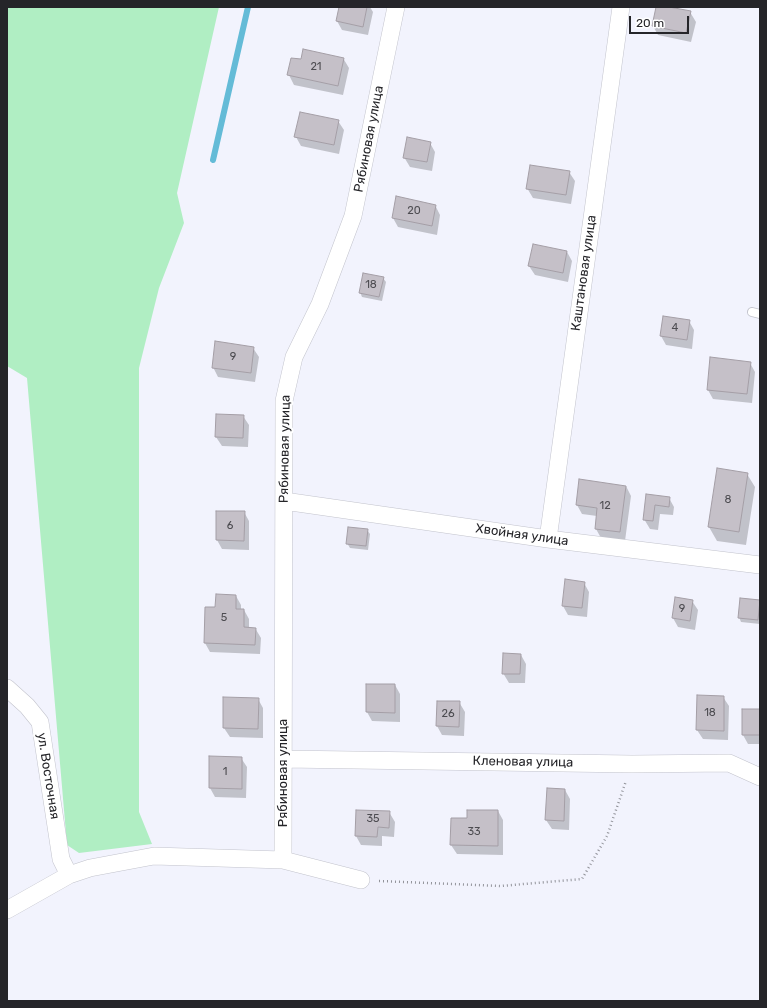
<!DOCTYPE html>
<meta charset="utf-8">
<style>
body{margin:0}
#map{position:relative;width:767px;height:1008px;overflow:hidden;background:#f2f3fd;font-family:Rubik,sans-serif}
canvas{display:block}
.frame{position:absolute;inset:0;border:8px solid #252529;pointer-events:none}
.scale{position:absolute;left:629px;top:16px;width:60px;height:18px;box-sizing:border-box;border:2px solid #252529;border-top:0;padding-left:5px;font-size:12px;line-height:14px;white-space:nowrap;color:#252529;-webkit-text-stroke:3px #fff;paint-order:stroke}
</style>
<div id="map">
<canvas width="767" height="1008"></canvas>
<div class="frame"></div>
<div class="scale">20 m</div>
</div>
<script>
const ctx = document.querySelector('canvas').getContext('2d');
ctx.lineJoin = 'round';
function paint(path, color) {
  ctx.fillStyle = color;
  ctx.fill(path, 'evenodd');
}
function poly(rows) {
  const path = new Path2D();
  for (const r of rows) {
    path.moveTo(r[0], r[1]);
    for (let i = 2; i < r.length; i += 2) path.lineTo(r[i], r[i + 1]);
  }
  return path;
}
function stroke(path, color, width, dash) {
  ctx.strokeStyle = color;
  ctx.lineWidth = width;
  ctx.lineCap = dash ? 'butt' : 'round';
  ctx.setLineDash(dash || []);
  ctx.stroke(path);
}
function write(font, color, halo, rows, align = 'center') {
  ctx.font = font + ' Rubik,sans-serif';
  ctx.lineWidth = 4;
  ctx.setLineDash([]);
  ctx.textBaseline = 'middle';
  ctx.strokeStyle = halo;
  ctx.fillStyle = color;
  for (const [text, x, y, turn = 0] of rows) {
    ctx.save();
    ctx.translate(x, y);
    ctx.rotate((+turn || 0) * Math.PI / 180);
    ctx.textAlign = isNaN(turn) ? turn : align;
    if (halo) ctx.strokeText(text, 0, 0);
    ctx.fillText(text, 0, 0);
    ctx.restore();
  }
}
paint(poly([
 [7,7,219,7,177,193,184,223,159,288,139,368,139,812,152,844,79,853,67,845,27,378,7,366]
]), '#b0eec3');
paint(poly([
 [340,7,370,7,373,12,368,35,342,30,337,21],
 [657,7,690,12,696,22,691,42,658,35,653,26],
 [343,58,349,68,343,95,294,85,289,75,301,61],
 [338,121,344,130,339,154,301,146,296,137],
 [430,143,435,152,432,171,410,167,404,157],
 [569,172,575,181,571,204,533,198,527,188],
 [435,205,440,215,437,235,398,227,393,218],
 [567,252,572,261,568,282,535,275,529,266],
 [383,278,386,282,382,301,362,297,360,292],
 [689,321,694,330,692,349,666,345,661,336],
 [253,348,259,357,255,382,218,377,213,367],
 [750,363,755,372,752,403,713,399,708,390],
 [243,416,249,425,248,447,222,446,216,437],
 [747,474,755,487,746,545,717,541,709,527],
 [626,486,631,496,625,541,601,538,596,529,597,516,582,514,577,505],
 [647,495,669,498,674,507,673,515,660,514,658,530,650,529,644,519],
 [244,512,249,521,249,550,222,549,217,540],
 [367,530,370,534,368,550,350,548,347,543],
 [584,583,589,592,587,617,568,615,563,606],
 [236,596,241,605,241,610,244,610,249,619,249,628,255,628,261,638,260,654,210,652,205,643,216,608],
 [692,601,698,610,695,630,678,627,673,618],
 [759,601,760,624,741,622,739,617],
 [521,655,526,664,525,683,509,683,503,673],
 [395,685,400,694,400,722,372,721,367,712],
 [723,697,729,706,728,740,703,739,697,730],
 [258,699,263,708,263,738,230,737,224,728],
 [459,702,465,712,464,736,442,735,437,726],
 [760,710,760,744,748,744,743,735],
 [241,758,247,767,246,798,215,797,210,788],
 [565,790,570,799,569,830,552,829,546,820],
 [498,811,503,820,503,855,457,854,451,845],
 [389,812,395,822,394,837,382,836,382,846,361,845,356,836]
]), '#0003');
stroke(poly([
 [213,160,248,7]
]), '#64bbd7', 6);
const building = poly([
 [339,7,367,7,363,27,336,21,339,7],
 [656,7,669,7,691,11,686,33,652,26,656,7],
 [303,49,344,58,338,86,287,75,291,58,301,59,303,49],
 [300,112,339,120,334,145,294,137,300,112],
 [407,137,431,142,427,162,403,158,407,137],
 [530,165,570,171,566,195,526,189,530,165],
 [396,196,436,205,432,226,392,218,396,196],
 [533,244,567,251,563,273,528,266,533,244],
 [363,273,384,277,379,297,359,293,363,273],
 [663,316,690,320,687,340,660,336,663,316],
 [215,341,254,347,251,373,212,368,215,341],
 [710,357,751,362,747,394,707,390,710,357],
 [216,414,244,415,243,438,215,437,216,414],
 [717,468,748,473,739,532,708,527,717,468],
 [579,479,626,486,620,532,595,529,597,508,576,505,579,479],
 [646,494,670,497,669,507,655,505,653,521,643,520,646,494],
 [216,511,245,511,244,541,216,540,216,511],
 [348,527,368,529,366,546,346,544,348,527],
 [565,579,585,582,582,608,562,606,565,579],
 [216,594,236,595,236,609,244,609,244,627,256,628,255,645,204,643,205,607,215,607,216,594],
 [675,597,693,600,690,621,672,618,675,597],
 [740,598,760,600,758,620,738,618,740,598],
 [503,653,521,654,520,674,502,674,503,653],
 [366,684,395,684,395,713,366,712,366,684],
 [697,695,724,696,724,731,696,730,697,695],
 [223,697,259,698,258,729,223,728,223,697],
 [437,701,460,701,459,727,436,726,437,701],
 [742,709,760,709,760,735,742,735,742,709],
 [209,756,242,757,242,789,209,788,209,756],
 [547,788,565,789,564,821,545,820,547,788],
 [356,810,390,811,389,828,378,827,377,837,355,836,356,810],
 [467,810,498,810,498,846,450,845,451,818,467,818,467,810]
]);
paint(building, '#c5c0c8');
stroke(building, '#a49ea6', 1);
const service = poly([
 [752,312,760,314]
]);
const minor = poly([
 [284,501,548,539,760,565],
 [548,539,621,7],
 [7,688,27,706,40,722,61,859,69,875],
 [284,759,632,764,729,763,760,777],
 [283,860,284,401,294,357,320,304,353,216,396,7],
 [7,910,69,875,90,868,154,856,283,860,361,880]
]);
stroke(service, '#c2c3cc', 10);
stroke(minor, '#c2c3cc', 18);
stroke(poly([
 [379,881,501,886,582,879,607,836,626,781]
]), '#92939a', 2.5, [1, 3]);
stroke(service, '#fff', 8);
stroke(minor, '#fff', 17);
write('11px', '#4d4c51', null, [
 ["21",316,67],
 ["20",414,211],
 ["18",371,285],
 ["4",675,328],
 ["9",233,357],
 ["8",728,500],
 ["12",605,506],
 ["6",230,526],
 ["9",682,609],
 ["5",224,618],
 ["18",710,713],
 ["26",448,714],
 ["1",225,772],
 ["35",373,819],
 ["33",474,832]
]);
write('13px', '#252529', '#fff', [
 ["Рябиновая улица",369,139,-79],
 ["Каштановая улица",584,273,-82],
 ["Рябиновая улица",285,449,-89],
 ["Хвойная улица",522,535,8],
 ["Кленовая улица",523,762,1],
 ["Рябиновая улица",283,773,-90],
 ["ул. Восточная",48,776,81]
]);
</script>
